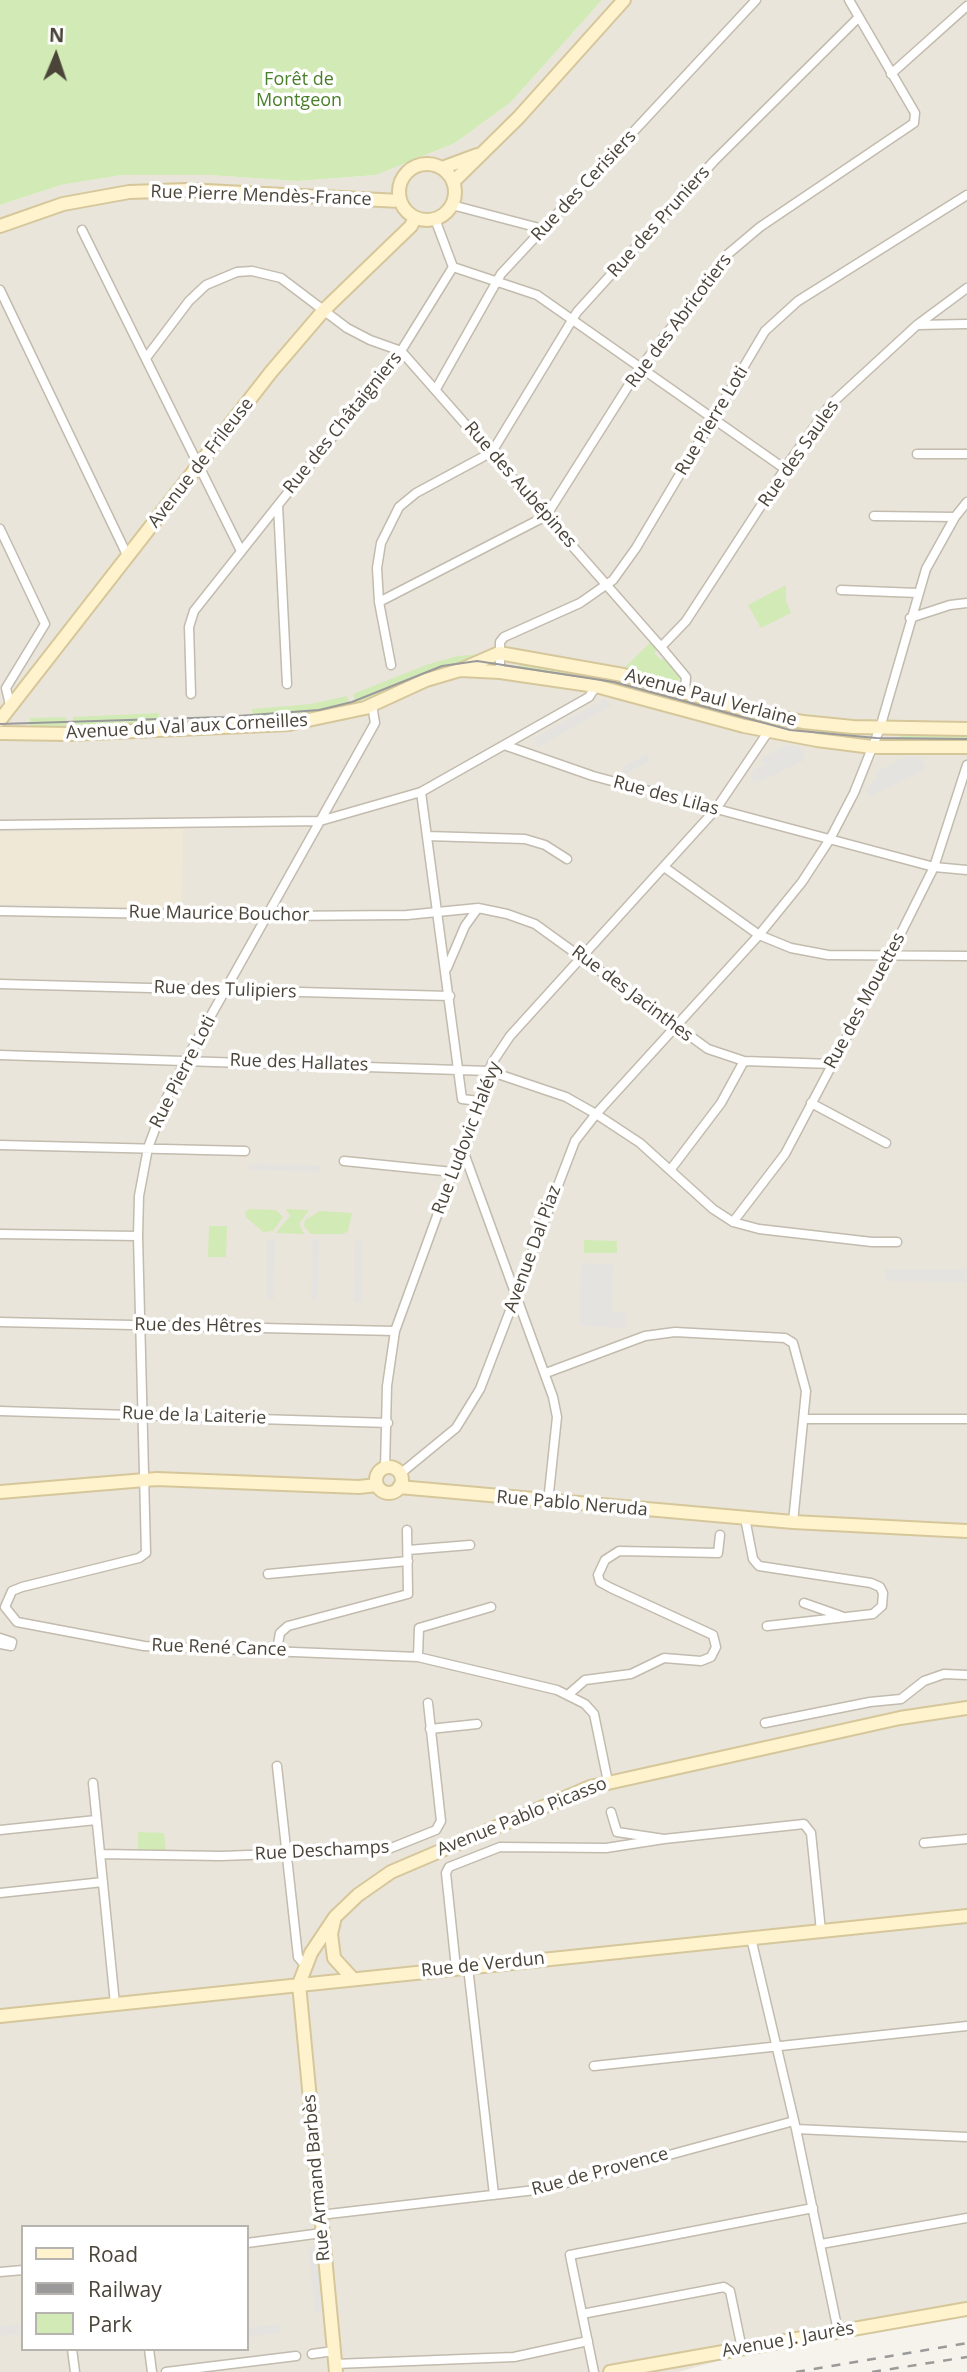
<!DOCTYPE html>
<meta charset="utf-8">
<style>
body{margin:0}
#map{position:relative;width:967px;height:2372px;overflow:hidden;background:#f6f3ec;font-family:"Open Sans",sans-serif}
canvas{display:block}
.legend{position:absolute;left:21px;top:2225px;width:228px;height:126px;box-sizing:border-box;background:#fff;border:2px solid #b7b4b0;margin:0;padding:9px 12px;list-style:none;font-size:21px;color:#4b4439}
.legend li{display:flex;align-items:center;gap:14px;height:35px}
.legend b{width:35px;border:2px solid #b7b4b0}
.north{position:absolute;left:21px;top:21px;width:70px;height:70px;-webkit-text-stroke:5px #fff;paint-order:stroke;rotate:2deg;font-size:19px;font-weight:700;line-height:28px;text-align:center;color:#4b4439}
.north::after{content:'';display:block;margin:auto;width:24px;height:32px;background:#4b4439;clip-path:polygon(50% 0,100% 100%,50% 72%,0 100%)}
</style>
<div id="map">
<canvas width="967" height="2372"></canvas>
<ul class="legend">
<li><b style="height:9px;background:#fff3cd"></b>Road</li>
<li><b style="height:9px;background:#9a9a9a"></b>Railway</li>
<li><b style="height:19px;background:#d2eab5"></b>Park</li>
</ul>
<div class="north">N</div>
</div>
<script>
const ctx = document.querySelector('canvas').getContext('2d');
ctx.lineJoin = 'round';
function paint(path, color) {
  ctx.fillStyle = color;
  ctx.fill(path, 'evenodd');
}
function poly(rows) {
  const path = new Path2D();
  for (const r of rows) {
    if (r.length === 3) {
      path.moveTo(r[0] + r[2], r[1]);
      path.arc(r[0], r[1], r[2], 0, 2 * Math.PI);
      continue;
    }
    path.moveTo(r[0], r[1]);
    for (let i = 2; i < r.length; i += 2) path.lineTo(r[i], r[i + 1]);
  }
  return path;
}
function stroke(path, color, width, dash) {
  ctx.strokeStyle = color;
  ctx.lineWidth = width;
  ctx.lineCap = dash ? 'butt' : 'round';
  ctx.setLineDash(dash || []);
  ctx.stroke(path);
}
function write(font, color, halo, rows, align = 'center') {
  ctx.font = font + ' "Open Sans",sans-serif';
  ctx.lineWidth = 7;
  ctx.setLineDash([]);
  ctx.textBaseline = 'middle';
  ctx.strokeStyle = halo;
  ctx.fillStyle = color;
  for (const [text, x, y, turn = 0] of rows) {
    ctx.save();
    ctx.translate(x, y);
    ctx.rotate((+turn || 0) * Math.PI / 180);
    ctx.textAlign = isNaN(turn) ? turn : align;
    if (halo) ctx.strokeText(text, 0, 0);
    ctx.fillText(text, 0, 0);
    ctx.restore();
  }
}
paint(poly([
 [602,0,967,0,967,2305,853,2324,678,2372,0,2372,0,205,61,185,122,175,209,175,298,181,376,175,455,143,511,102],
 [23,2227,247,2227,247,2349,23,2349]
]), '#eae5da');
paint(poly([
 [183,829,182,908,0,904,0,832]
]), '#efe8d6');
paint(poly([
 [0,0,602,0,511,102,455,143,376,175,298,181,209,175,122,175,61,185,0,205],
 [786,585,786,601,791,613,761,628,748,605],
 [651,642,658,650,654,653,661,660,664,658,680,676,678,684,622,670],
 [481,654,462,665,422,676,356,703,353,694,426,665,458,656],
 [520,659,668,689,665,698,607,683,519,669],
 [673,691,850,730,850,740,728,717,671,700],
 [347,696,350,705,335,709,253,718,252,709,311,704],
 [159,713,159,722,74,726,73,717],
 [66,717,66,727,30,727,30,718],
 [900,732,967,732,967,742,900,741],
 [250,1209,276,1210,283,1217,273,1231,263,1232,246,1217,245,1212],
 [286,1209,309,1210,299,1224,304,1234,276,1233,290,1216],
 [320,1211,352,1213,348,1231,343,1234,311,1234,304,1226,305,1220],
 [209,1226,227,1226,226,1257,208,1257],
 [584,1240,617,1241,617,1253,584,1253],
 [138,1832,164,1833,166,1851,138,1850]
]), '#d2eab5');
paint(poly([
 [605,699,611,706,538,747,534,738],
 [787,745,800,747,805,760,754,784,751,777,754,769,765,765,762,758],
 [647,754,650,761,625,774,621,767],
 [906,757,921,757,927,769,869,797,866,789,878,778,875,772],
 [249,1164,320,1165,320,1172,249,1170],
 [267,1239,275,1239,274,1299,267,1299],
 [312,1239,319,1239,318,1299,311,1299],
 [355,1241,362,1241,362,1302,354,1302],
 [581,1263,613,1264,612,1312,626,1313,625,1328,579,1326],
 [885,1269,967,1269,967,1282,885,1281],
 [317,2246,324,2311,315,2312,308,2247],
 [19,2324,20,2334,0,2336,0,2326],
 [279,2324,280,2333,247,2337,247,2328]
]), '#e5e3e0');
const street = poly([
 [891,74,967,6],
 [452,205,543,229],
 [435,219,453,267],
 [82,230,241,551],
 [453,267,537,295,785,469],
 [0,290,128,557],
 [917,325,967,324],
 [146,358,189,301,206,285,237,272,252,271,281,278,347,328,370,340,401,351,661,647,686,677,685,691],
 [436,389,501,274,756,0],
 [917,454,967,454],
 [874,516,955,517],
 [0,529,45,624,6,688,10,705],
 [841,590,918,593],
 [379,602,546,516,637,372,728,254,760,227,914,123,915,113,849,0],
 [910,618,950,605,967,603],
 [661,647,686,621,790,461,830,405,917,325,967,288],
 [391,665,379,602,377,568,381,543,399,507,416,493,492,452,577,312,714,161,859,17],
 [500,672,500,642,504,637,580,603,613,580,636,548,765,331,798,301,967,195],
 [287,684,278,505,401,351,453,267],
 [191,694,189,627,194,611,278,505],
 [372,705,375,723,186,1060,166,1099,148,1148,139,1196,138,1236,146,1553,139,1558,22,1587,12,1591,5,1607,17,1622,144,1646,418,1657,557,1690,585,1704,594,1714,608,1782],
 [504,745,593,776,934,867,967,870],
 [421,792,462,1099,479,1101],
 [0,825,320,821,421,792,589,697,596,686],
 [427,836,525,839,545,845,567,859],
 [664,867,759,935,791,948,828,955,967,956],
 [0,911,274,916,407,915,478,908,507,914,535,924,708,1049,744,1061,832,1064],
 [447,968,465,926,478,908],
 [0,984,450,996],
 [0,1055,489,1071,566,1097,596,1114,640,1143,713,1209,733,1222,759,1229,872,1242,897,1242],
 [811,1103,886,1143],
 [0,1145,245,1151],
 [464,1153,553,1397,557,1417,548,1502],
 [344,1161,453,1172],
 [671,1169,721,1103,744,1061],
 [733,1222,785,1154,890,955,934,867,967,765],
 [0,1234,138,1236],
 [0,1322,395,1331],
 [546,1373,645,1336,675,1332,785,1338,793,1343,806,1391,793,1522],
 [0,1411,388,1423],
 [805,1419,967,1419],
 [385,1468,387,1386,395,1331,453,1172,464,1153,492,1063,510,1036,716,809,768,732],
 [400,1474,456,1428,480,1389,575,1141,596,1114,759,935,802,882,830,839,854,793,880,728,926,569,955,517,967,502],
 [745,1518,753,1559,759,1566,871,1583,880,1587,883,1593,882,1606,873,1614,767,1626],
 [408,1550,470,1545],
 [268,1574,408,1561],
 [804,1603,841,1616],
 [0,1638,12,1642,11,1646,0,1644],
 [277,1649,280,1633,288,1626,408,1594,407,1530],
 [418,1657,419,1628,491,1607],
 [569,1694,585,1680,631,1674,664,1658,701,1661,711,1657,716,1647,713,1635,611,1588,600,1582,598,1575,605,1560,619,1551,718,1553,720,1535],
 [765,1723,870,1702,901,1699,924,1681,944,1674,967,1675],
 [430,1729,477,1724],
 [277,1766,298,1957,306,1966],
 [93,1783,115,2004],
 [611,1812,617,1832,664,1839,804,1824,811,1833,821,1931],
 [0,1830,96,1820],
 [924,1843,967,1839],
 [100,1854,221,1856,386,1850,436,1830,441,1821,428,1703],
 [0,1893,103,1882],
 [751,1938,796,2129,967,2137],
 [468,1967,494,2195],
 [456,1968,446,1873,449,1867,500,1847,606,1848,664,1839],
 [594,2066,967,2026],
 [796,2129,838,2331],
 [320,2215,544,2189,794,2121],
 [247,2243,322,2233],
 [821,2244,967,2218],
 [0,2272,23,2270],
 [582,2314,724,2287,730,2291,742,2349],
 [72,2349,75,2372],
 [149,2349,152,2372],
 [312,2354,334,2351],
 [335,2364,514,2357,588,2341],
 [166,2372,296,2356],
 [594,2372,570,2255,813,2208]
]);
const secondary = poly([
 [427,192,28],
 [442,168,477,155],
 [453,182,519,117,624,0],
 [0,226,63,204,129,192,187,190,400,201],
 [460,670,499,653,623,675,744,709,803,722,853,727,967,729],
 [0,720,271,372,324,310,411,226,415,218],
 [0,733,70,734,289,724,365,708,426,680,460,670,500,672,596,686,744,726,817,740,872,747,967,747],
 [389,1480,13],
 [399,1487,793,1522,967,1531],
 [0,1492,157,1479,359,1487,377,1485],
 [334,1921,331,1934,334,1958,353,1979],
 [0,2016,967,1916],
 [336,2372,299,1984,311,1953,335,1917,358,1895,391,1872,590,1787,900,1718,967,1708],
 [610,2372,967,2309]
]);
stroke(street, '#c2bbae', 11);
stroke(secondary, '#d6c79b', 16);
stroke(street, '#fff', 8);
stroke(secondary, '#fff3cd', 12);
stroke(poly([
 [0,724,224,717,319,710,352,702,442,666,477,661,614,682,790,730,876,738,967,739]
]), '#9a9a9a', 2);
stroke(poly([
 [796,2372,967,2343],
 [872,2372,967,2357]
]), '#9a9a9a', 2.5, [9, 9]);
write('18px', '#4a7f2a', '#fff', [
 ["Forêt de",299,80],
 ["Montgeon",299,101]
]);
write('18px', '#4b4439', '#fff', [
 ["Rue des Cerisiers",584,186,-47],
 ["Rue Pierre Mendès-France",261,196,2],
 ["Rue des Pruniers",659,222,-48],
 ["Rue des Abricotiers",679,321,-53],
 ["Rue Pierre Loti",712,421,-59],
 ["Rue des Châtaigniers",343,423,-51],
 ["Rue des Saules",799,454,-55],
 ["Avenue de Frileuse",201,463,-52],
 ["Rue des Aubépines",520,485,49],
 ["Avenue Paul Verlaine",711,698,15],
 ["Avenue du Val aux Corneilles",187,727,-3],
 ["Rue des Lilas",666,796,15],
 ["Rue Maurice Bouchor",219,914,1],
 ["Rue des Tulipiers",225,990,2],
 ["Rue des Jacinthes",632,994,37],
 ["Rue des Mouettes",865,1001,-62],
 ["Rue des Hallates",299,1063,2],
 ["Rue Pierre Loti",183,1072,-63],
 ["Rue Ludovic Halévy",467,1138,-69],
 ["Avenue Dal Piaz",533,1249,-70],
 ["Rue des Hêtres",198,1326,1],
 ["Rue de la Laiterie",194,1416,2],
 ["Rue Pablo Neruda",572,1504,5],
 ["Rue René Cance",219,1648,2],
 ["Avenue Pablo Picasso",522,1817,-22],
 ["Rue Deschamps",322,1851,-3],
 ["Rue de Verdun",483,1965,-6],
 ["Rue de Provence",600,2172,-15],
 ["Rue Armand Barbès",317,2178,-95],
 ["Avenue J. Jaurès",788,2340,-10]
]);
</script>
